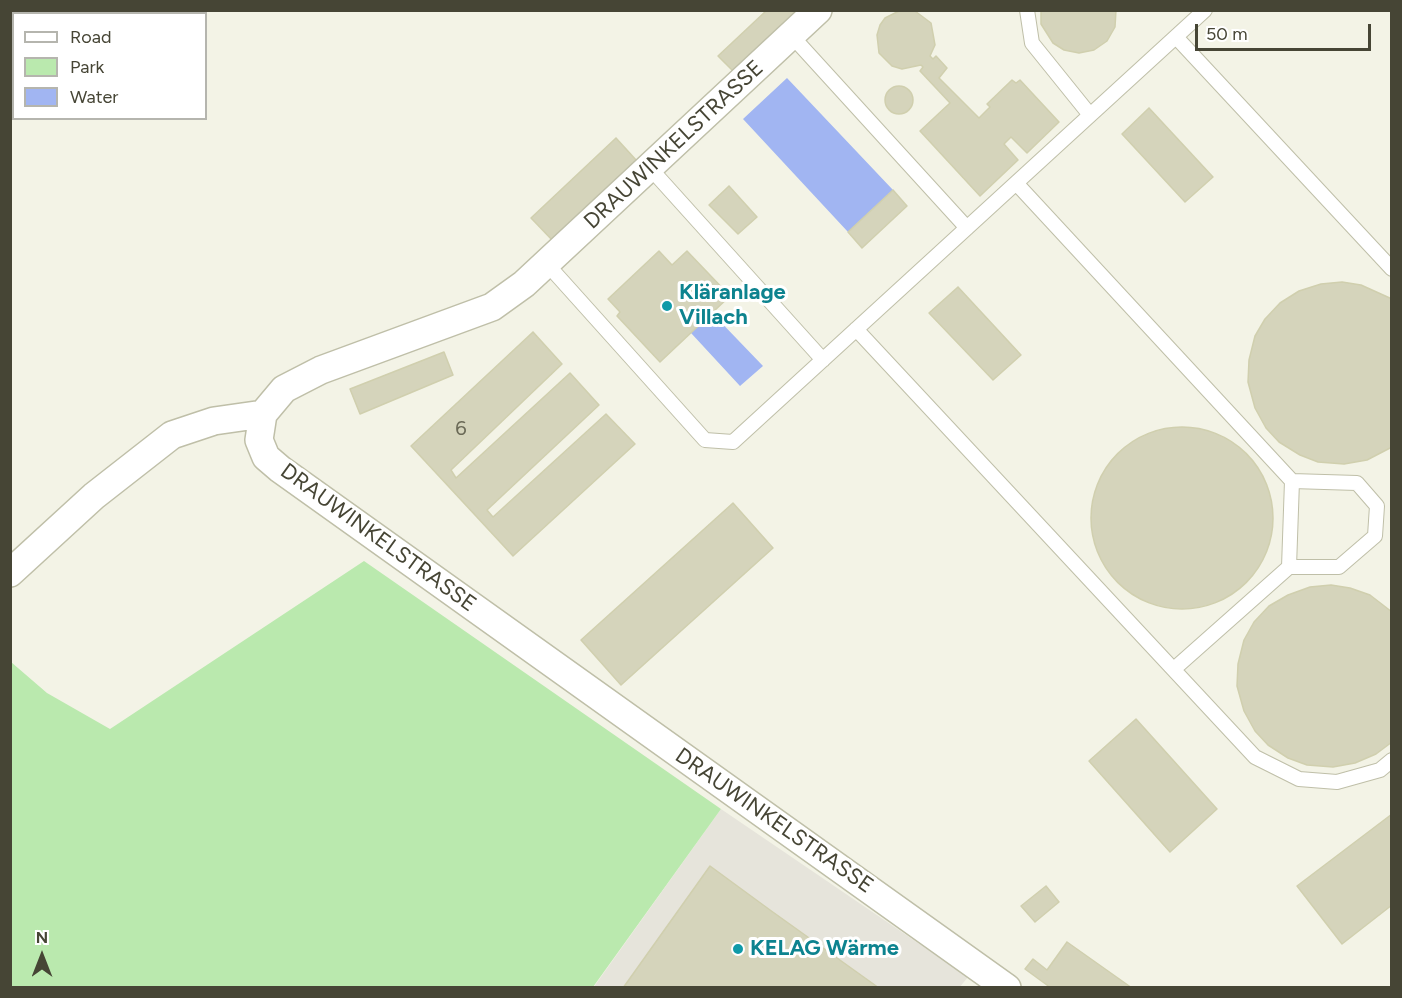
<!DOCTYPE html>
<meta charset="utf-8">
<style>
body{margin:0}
#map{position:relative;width:1402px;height:998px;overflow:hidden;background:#f3f3e6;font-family:Figtree,sans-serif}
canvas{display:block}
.frame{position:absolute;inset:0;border:12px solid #464535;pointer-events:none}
.legend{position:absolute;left:12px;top:12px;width:195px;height:108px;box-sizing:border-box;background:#fff;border:2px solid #b5b5ae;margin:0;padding:8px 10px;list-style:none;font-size:18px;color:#464535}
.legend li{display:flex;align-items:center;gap:12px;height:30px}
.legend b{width:30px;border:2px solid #b5b5ae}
.north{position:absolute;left:12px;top:926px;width:60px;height:60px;-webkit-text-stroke:4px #fff;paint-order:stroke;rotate:0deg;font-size:16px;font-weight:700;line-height:24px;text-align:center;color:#464535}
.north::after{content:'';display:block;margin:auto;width:21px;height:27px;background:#464535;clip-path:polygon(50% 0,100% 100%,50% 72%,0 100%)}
.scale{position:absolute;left:1195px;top:24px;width:176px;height:27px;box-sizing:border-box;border:3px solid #464535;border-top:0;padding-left:8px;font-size:18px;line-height:21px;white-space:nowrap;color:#464535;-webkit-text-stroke:4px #fff;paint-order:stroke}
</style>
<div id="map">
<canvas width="1402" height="998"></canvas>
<div class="frame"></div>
<ul class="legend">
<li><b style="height:8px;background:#fff"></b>Road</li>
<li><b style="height:16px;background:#bae9ae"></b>Park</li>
<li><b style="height:16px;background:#a1b5f2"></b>Water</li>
</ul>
<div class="north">N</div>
<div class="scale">50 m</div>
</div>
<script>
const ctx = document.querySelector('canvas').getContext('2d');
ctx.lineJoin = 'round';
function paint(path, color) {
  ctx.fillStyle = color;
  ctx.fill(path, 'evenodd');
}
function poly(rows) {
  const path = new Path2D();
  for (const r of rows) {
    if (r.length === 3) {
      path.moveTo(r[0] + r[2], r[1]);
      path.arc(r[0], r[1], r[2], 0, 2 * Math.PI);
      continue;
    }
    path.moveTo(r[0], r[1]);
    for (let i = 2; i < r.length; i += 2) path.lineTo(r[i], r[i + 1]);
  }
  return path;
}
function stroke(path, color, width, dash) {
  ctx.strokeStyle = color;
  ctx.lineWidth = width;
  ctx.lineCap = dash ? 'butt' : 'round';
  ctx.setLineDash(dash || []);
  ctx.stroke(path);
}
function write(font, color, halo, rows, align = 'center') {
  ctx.font = font + ' Figtree,sans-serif';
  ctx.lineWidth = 6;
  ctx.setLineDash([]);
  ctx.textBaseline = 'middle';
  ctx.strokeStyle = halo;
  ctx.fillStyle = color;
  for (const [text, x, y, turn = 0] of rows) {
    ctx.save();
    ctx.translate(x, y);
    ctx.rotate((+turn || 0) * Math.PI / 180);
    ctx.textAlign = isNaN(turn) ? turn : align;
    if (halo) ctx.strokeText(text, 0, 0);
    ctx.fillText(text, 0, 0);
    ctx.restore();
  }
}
paint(poly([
 [721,809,968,977,959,988,593,988]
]), '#e6e4db');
paint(poly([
 [364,561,721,809,593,987,11,987,11,662,47,693,110,729]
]), '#bae9ae');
paint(poly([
 [787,78,893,190,848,232,743,119],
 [712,313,763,366,740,386,691,333]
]), '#a1b5f2');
const building = poly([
 [767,10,798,10,733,71,718,56,767,10],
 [901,10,915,11,931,23,935,45,930,56,933,59,936,56,947,68,939,78,979,118,990,107,987,104,1012,80,1016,83,1020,80,1059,122,1027,153,1011,137,1004,144,1018,160,980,196,920,131,950,103,920,71,923,67,921,65,902,69,892,66,879,53,877,35,880,25,885,18,901,10],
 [1116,10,1115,27,1107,41,1094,50,1079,53,1064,50,1053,43,1041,24,1041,10,1116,10],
 [899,100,14],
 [1149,108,1213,177,1185,202,1122,134,1149,108],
 [616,138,637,161,553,241,531,218,616,138],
 [729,186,757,217,738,234,709,205,729,186],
 [893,190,907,206,862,248,848,232,893,190],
 [659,251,672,265,687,251,730,296,660,362,617,316,620,312,608,299,659,251],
 [1342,282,1361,285,1392,299,1392,447,1367,460,1344,464,1318,462,1300,455,1279,442,1266,428,1255,408,1248,382,1249,360,1255,336,1265,319,1280,303,1299,291,1321,284,1342,282],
 [958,287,1021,355,993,380,929,313,958,287],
 [533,332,562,364,451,470,456,478,570,373,599,405,487,510,493,517,606,414,635,444,513,556,411,446,533,332],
 [444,352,453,375,360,414,350,389,444,352],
 [1182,518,91],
 [733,503,773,548,621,685,581,640,733,503],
 [1331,585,1350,588,1370,595,1392,612,1392,742,1376,754,1355,763,1333,767,1307,765,1288,758,1268,745,1255,731,1244,711,1237,686,1238,664,1244,640,1254,622,1269,606,1288,595,1310,587,1331,585],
 [1136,719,1217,809,1170,852,1089,761,1136,719],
 [1392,814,1392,905,1342,944,1297,886,1392,814],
 [710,866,770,910,879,988,623,988,710,866],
 [1046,886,1059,902,1035,922,1021,906,1046,886],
 [1067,942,1132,988,1051,988,1025,969,1033,959,1047,970,1067,942]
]);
paint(building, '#d5d4bb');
stroke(building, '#d0cfae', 1.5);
const lane = poly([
 [1027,10,1032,43,1090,115],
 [791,35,967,228],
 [1176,37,1392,269],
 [650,168,823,360],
 [1016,183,1292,481,1357,483,1377,506,1375,536,1339,567,1289,567,1174,669],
 [547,264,705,440,733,442,1205,10],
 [856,329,1255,757,1299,779,1337,782,1380,770,1392,760],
 [1289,567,1292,481]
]);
const street = poly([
 [818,10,524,284,492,307,321,370,284,389,263,414,259,440,266,457,280,469,1007,988],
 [10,573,94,496,172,435,214,421,263,414]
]);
stroke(lane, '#bfbfa8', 16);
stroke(street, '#bfbfa8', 30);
stroke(lane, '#fff', 14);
stroke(street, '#fff', 27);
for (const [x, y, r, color] of [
 [667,306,6,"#0f9aa8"],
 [738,949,6,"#0f9aa8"]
]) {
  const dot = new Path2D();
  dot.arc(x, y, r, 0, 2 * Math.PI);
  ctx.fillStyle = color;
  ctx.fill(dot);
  stroke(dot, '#fff', 2);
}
write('20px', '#6a6956', null, [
 ["6",461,429]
]);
write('22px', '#464535', '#fff', [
 ["DRAUWINKELSTRASSE",674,145,-43],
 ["DRAUWINKELSTRASSE",378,538,36],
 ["DRAUWINKELSTRASSE",774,821,35]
]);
write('bold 22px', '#0d838f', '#fff', [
 ["Kläranlage",679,293],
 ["Villach",679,318],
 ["KELAG Wärme",750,949]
], 'left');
</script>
